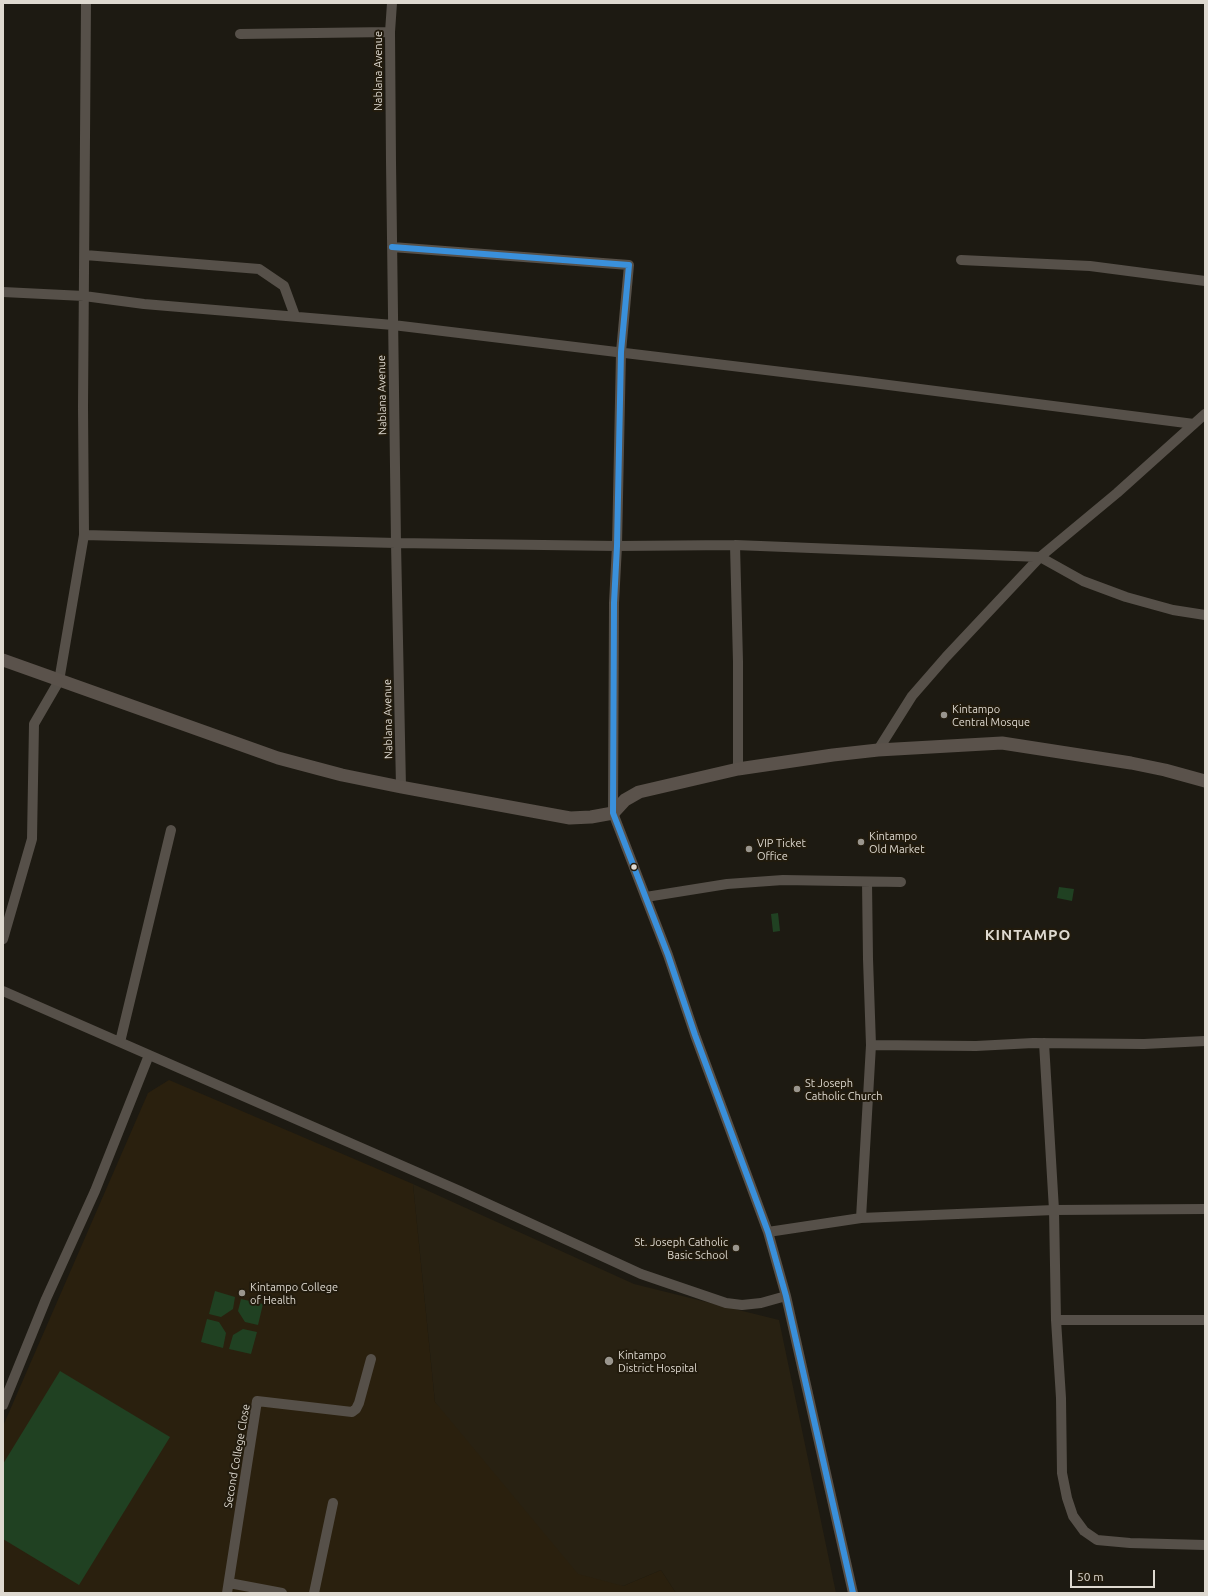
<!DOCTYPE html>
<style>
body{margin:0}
#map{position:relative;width:1208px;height:1596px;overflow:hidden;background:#1d1a12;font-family:Ubuntu,sans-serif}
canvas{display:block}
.frame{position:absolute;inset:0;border:4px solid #ded9d0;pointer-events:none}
.scale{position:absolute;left:1070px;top:1570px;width:85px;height:18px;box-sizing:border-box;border:2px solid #ded9d0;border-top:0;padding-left:5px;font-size:12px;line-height:14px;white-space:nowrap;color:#ded9d0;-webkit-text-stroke:3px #221b0d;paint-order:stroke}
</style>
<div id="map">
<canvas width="1208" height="1596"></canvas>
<div class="frame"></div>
<div class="scale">50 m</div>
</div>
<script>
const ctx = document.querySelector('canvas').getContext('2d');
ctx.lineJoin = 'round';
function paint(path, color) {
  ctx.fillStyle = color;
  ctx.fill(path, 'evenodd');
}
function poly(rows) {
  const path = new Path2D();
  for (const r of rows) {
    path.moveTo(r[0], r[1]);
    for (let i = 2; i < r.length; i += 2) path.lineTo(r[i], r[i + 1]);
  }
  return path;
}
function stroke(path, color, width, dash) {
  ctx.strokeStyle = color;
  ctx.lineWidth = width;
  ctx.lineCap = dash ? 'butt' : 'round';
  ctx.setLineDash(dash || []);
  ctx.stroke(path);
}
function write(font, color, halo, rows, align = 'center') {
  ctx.font = font + ' Ubuntu,sans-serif';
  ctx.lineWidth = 4;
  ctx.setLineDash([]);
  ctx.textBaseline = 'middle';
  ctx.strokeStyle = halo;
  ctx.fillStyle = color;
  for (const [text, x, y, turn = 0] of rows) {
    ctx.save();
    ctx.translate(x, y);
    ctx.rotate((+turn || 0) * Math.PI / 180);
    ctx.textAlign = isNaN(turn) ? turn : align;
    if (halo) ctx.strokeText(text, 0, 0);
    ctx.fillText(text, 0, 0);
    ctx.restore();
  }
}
paint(poly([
 [169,1080,413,1184,435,1402,623,1586,661,1570,676,1593,3,1593,3,1426,148,1093]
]), '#2a200e');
paint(poly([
 [413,1184,634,1284,779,1320,836,1593,676,1593,661,1570,623,1586,578,1574,435,1402]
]), '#282112');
paint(poly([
 [1059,887,1074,889,1072,901,1057,898],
 [778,913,780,931,773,932,771,914],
 [215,1291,235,1297,233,1309,221,1317,209,1314],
 [241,1299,263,1304,258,1325,245,1322,238,1311],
 [207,1319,219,1322,226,1333,223,1348,201,1342],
 [243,1329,257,1332,251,1354,229,1349,233,1335],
 [60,1371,170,1437,79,1585,3,1539,3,1464]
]), '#204122');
stroke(poly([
 [392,3,390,32,391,162,396,543,401,787],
 [240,34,390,32],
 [392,247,629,265,621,352,617,546,614,603,613,813,668,955,695,1035,768,1232,786,1296,853,1593],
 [85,255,259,269,284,286,295,316],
 [961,260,1090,266,1205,281],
 [3,292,84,296,144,304,393,325,865,382,1194,424],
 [84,535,396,543,617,546,735,545,1040,557,1083,581,1126,597,1173,610,1205,615],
 [735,545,738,662,738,769],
 [878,750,912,696,946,657,1040,557,1117,493,1205,414],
 [646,897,727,884,783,880,901,882],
 [3,939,32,839,34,724,59,681,84,535,83,406,86,3],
 [3,991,460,1191,641,1274,726,1303,742,1305,761,1303,786,1296],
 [120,1042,171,830],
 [1044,1043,1054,1210,1056,1320,1061,1398,1062,1473,1067,1498,1073,1516,1084,1531,1097,1540,1130,1543,1205,1545],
 [871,1045,976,1046,1033,1043,1144,1044,1205,1041],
 [861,1218,871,1045,868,959,867,882],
 [768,1232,861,1218,1054,1210,1205,1209],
 [1056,1320,1205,1320],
 [3,1405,46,1299,95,1191,149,1055],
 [229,1583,282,1593],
 [227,1593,257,1401,352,1412,356,1409,359,1403,371,1359],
 [314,1593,333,1503]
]), '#565049', 10);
stroke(poly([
 [3,660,278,758,342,775,401,787,570,818,591,817,613,813,625,800,639,792,738,769,833,755,878,750,1002,743,1131,763,1165,770,1205,781]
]), '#5a524b', 13);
stroke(poly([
 [392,247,629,265,621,352,617,546,614,603,613,813,668,955,695,1035,768,1232,786,1296,853,1593]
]), '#3a90db', 6);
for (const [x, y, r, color] of [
 [944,715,4,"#9a968e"],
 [861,842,4,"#9a968e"],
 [749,849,4,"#9a968e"],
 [634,867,3.5,"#ded9d0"],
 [797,1089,4,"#9a968e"],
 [736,1248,4,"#9a968e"],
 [242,1293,4,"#9a968e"],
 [609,1361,5,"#9a968e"]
]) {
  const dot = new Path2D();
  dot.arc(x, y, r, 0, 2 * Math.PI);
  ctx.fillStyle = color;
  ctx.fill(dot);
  stroke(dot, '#221b0d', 1.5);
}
write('11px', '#ded9d0', '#221b0d', [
 ["Nablana Avenue",378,71,-90],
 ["Nablana Avenue",382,395,-91],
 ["Nablana Avenue",388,719,-91],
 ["Second College Close",237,1456,-80]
]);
write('11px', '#ded9d0', '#221b0d', [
 ["Kintampo",952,709],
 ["Central Mosque",952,722],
 ["Kintampo",869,836],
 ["Old Market",869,849],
 ["VIP Ticket",757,843],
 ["Office",757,856],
 ["St Joseph",805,1083],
 ["Catholic Church",805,1096],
 ["St. Joseph Catholic",728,1242,"right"],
 ["Basic School",728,1255,"right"],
 ["Kintampo College",250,1287],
 ["of Health",250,1300],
 ["Kintampo",618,1355],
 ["District Hospital",618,1368]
], 'left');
ctx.letterSpacing = '1px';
write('bold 15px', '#ded9d0', '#221b0d', [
 ["KINTAMPO",1028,935]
]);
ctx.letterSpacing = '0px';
</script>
